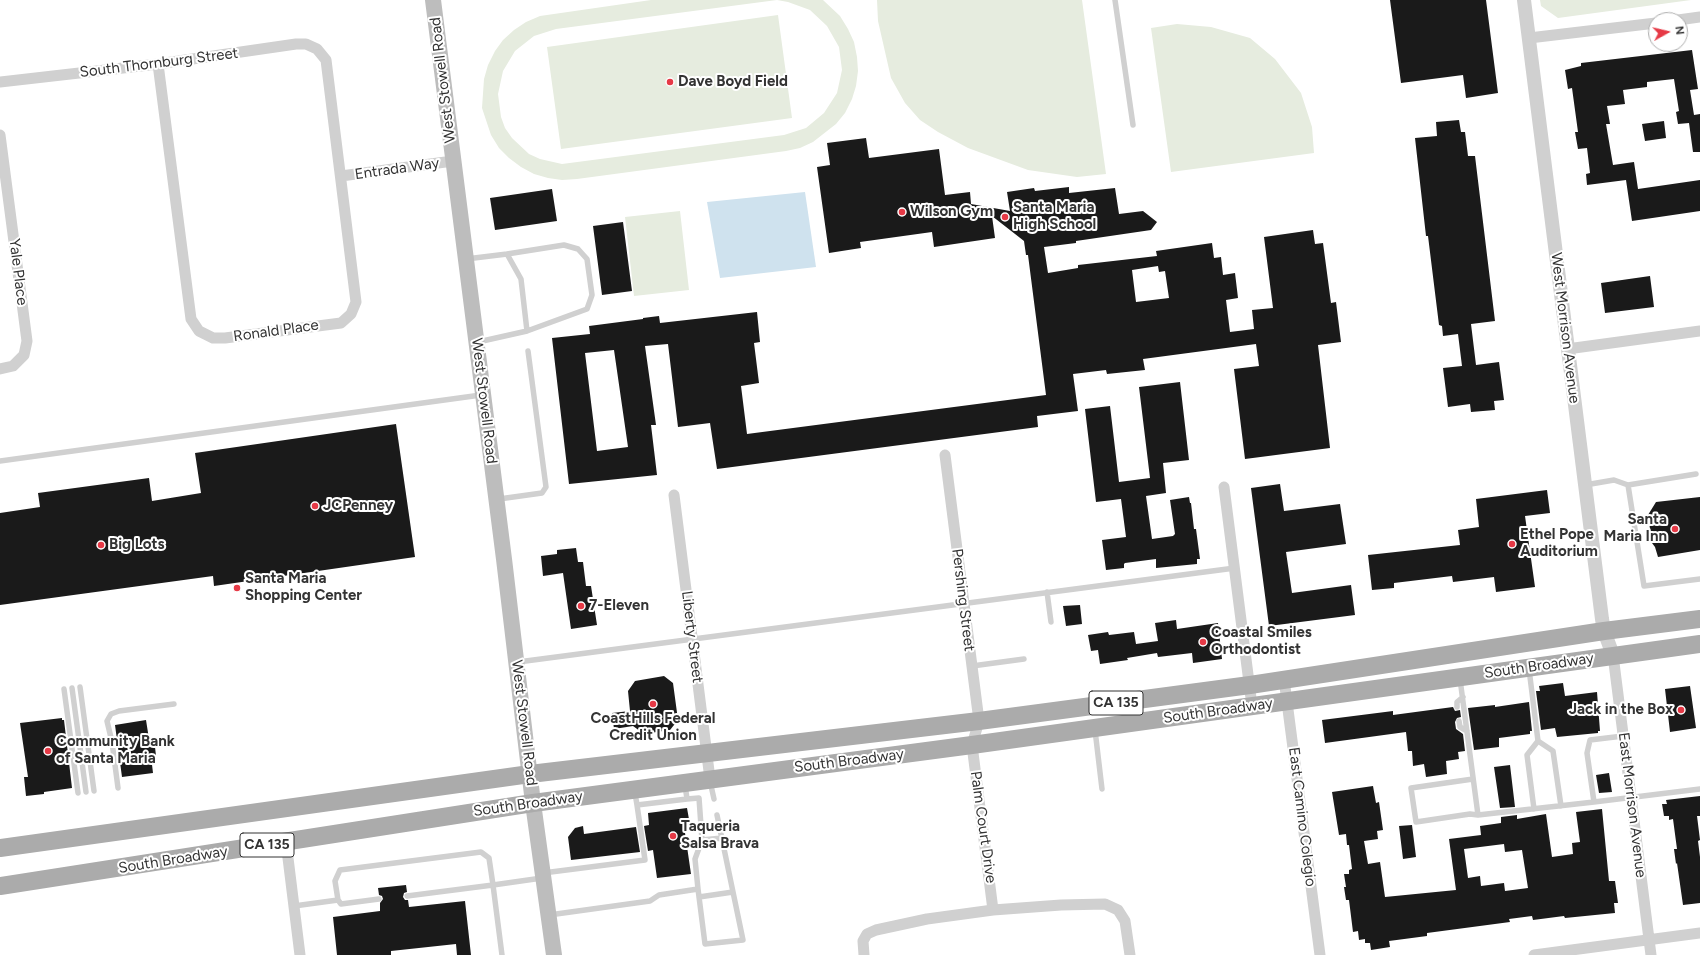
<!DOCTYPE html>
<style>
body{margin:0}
#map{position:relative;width:1700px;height:955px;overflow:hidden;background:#fff;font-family:Figtree,sans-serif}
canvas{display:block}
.north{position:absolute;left:1648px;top:12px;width:40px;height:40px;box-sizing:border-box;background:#fff;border:1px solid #adadad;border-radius:50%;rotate:82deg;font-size:11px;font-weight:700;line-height:16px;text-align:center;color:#333}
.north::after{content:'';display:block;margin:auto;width:14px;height:18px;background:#e63946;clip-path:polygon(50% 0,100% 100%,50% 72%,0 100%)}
</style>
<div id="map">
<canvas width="1700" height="955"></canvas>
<div class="north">N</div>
</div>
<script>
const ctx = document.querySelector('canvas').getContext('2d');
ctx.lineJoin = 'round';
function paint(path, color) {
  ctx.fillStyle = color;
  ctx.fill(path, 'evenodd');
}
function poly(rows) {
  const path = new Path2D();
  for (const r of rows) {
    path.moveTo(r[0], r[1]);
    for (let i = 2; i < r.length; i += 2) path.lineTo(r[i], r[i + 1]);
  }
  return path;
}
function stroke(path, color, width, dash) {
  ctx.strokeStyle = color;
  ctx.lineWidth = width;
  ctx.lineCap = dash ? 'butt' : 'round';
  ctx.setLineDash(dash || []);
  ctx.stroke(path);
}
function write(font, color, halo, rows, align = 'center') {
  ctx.font = font + ' Figtree,sans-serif';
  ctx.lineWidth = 4;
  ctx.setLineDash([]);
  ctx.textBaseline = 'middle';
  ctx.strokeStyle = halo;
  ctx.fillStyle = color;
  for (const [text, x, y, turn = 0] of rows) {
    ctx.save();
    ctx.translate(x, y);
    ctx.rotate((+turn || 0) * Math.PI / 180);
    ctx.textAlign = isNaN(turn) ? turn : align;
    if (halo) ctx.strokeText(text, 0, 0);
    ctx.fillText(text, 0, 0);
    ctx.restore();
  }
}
paint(poly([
 [651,0,823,0,840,16,848,29,854,42,857,57,858,71,856,86,852,99,845,113,836,124,813,142,800,148,786,151,577,179,562,180,548,178,534,174,521,167,509,158,499,148,491,135,482,108,484,79,488,65,495,51,503,40,514,30,526,22,540,16],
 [777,0,788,2,810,10,827,26,839,47,842,70,837,93,824,113,806,128,784,135,562,164,540,159,529,154,512,138,505,128,501,117,498,94,503,71,515,51,534,36,556,29],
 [877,0,1082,0,1106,174,1077,177,1028,170,968,148,938,132,920,120,905,103,891,78,878,21],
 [1540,0,1691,0,1558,18,1541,6],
 [778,15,792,118,561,149,547,47],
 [1177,24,1211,27,1250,38,1275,59,1301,93,1312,127,1314,153,1171,172,1151,28],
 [680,211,689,290,634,296,625,217]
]), '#e6ecdf');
paint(poly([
 [805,192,816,267,720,278,707,202]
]), '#cfe2ee');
paint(poly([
 [1390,0,1486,0,1498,93,1466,98,1463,75,1401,83],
 [1692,50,1698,89,1690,90,1694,115,1700,114,1700,152,1693,152,1689,123,1678,124,1676,112,1679,111,1674,79,1647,82,1647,87,1623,90,1625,104,1607,106,1610,124,1606,124,1613,165,1634,162,1638,189,1700,180,1700,211,1632,221,1626,180,1587,185,1586,174,1590,173,1587,148,1578,149,1575,132,1578,132,1572,88,1568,89,1565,70,1581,66,1581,63],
 [1459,120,1461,132,1465,132,1468,156,1475,156,1495,321,1471,324,1476,365,1499,362,1504,400,1494,401,1495,410,1471,412,1470,404,1448,407,1443,368,1462,366,1458,334,1443,336,1442,326,1439,325,1428,236,1426,236,1415,138,1437,136,1436,122],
 [1664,121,1666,138,1645,141,1642,124],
 [866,138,869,158,939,149,945,195,970,192,971,204,1010,211,1007,192,1034,188,1035,191,1069,187,1069,193,1115,188,1119,214,1143,211,1157,222,1151,230,1076,241,1076,243,1044,247,1048,273,1078,268,1078,265,1157,256,1156,251,1212,243,1214,258,1221,257,1223,275,1235,273,1238,298,1226,300,1230,332,1254,329,1252,310,1273,308,1264,237,1313,230,1315,244,1323,243,1331,303,1336,302,1341,342,1318,345,1330,448,1245,459,1234,369,1259,366,1256,344,1143,359,1145,370,1107,374,1106,370,1073,374,1078,411,1037,416,1038,427,717,469,710,423,678,427,668,344,645,346,656,425,651,425,657,475,569,484,552,338,590,334,589,326,643,319,643,318,659,316,660,323,757,312,760,342,754,343,759,383,741,386,747,434,1046,395,1028,255,1026,255,1024,241,992,216,995,238,934,247,932,232,860,242,861,248,829,253,817,167,830,165,827,143],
 [1158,266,1159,272,1165,271,1169,298,1136,302,1132,270],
 [614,350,628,447,597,451,585,353],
 [552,189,557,221,495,230,490,198],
 [623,222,632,291,602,295,593,226],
 [1650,276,1654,307,1605,313,1601,283],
 [1180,382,1189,460,1163,463,1166,493,1146,496,1152,539,1173,536,1175,534,1170,500,1189,497,1190,503,1191,503,1194,529,1196,529,1200,559,1197,559,1197,564,1156,568,1156,559,1125,563,1124,564,1124,568,1106,570,1102,540,1126,537,1121,499,1096,502,1085,409,1110,406,1119,482,1150,478,1139,387],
 [396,424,415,557,214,586,213,576,0,605,0,513,40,507,38,493,149,478,152,501,201,493,195,453],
 [1280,484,1284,511,1340,504,1346,544,1286,552,1292,593,1351,585,1355,615,1269,626,1251,488],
 [1547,490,1550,513,1525,516,1535,587,1496,592,1494,577,1453,582,1452,576,1394,583,1394,588,1372,590,1368,555,1460,545,1458,530,1479,527,1476,499],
 [1700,497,1700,550,1658,557,1655,547,1652,543,1648,515,1656,502],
 [576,548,578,562,583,562,586,586,591,586,597,625,571,629,563,573,543,576,541,556,557,554,557,550],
 [1080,605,1082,624,1066,626,1063,606],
 [1176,620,1177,629,1218,623,1222,659,1193,663,1192,653,1158,657,1157,653,1127,658,1128,660,1100,664,1098,650,1091,651,1088,635,1108,632,1109,635,1134,632,1136,644,1158,641,1155,623],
 [664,676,673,683,678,720,670,730,644,734,633,726,614,729,612,713,630,711,628,691,635,681],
 [1563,683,1565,696,1597,692,1600,731,1598,731,1598,733,1557,737,1555,728,1541,730,1536,691,1540,691,1539,686],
 [1690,686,1696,728,1670,732,1665,689],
 [1529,702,1532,731,1530,731,1530,734,1499,738,1499,747,1474,750,1468,708,1495,705,1495,707],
 [1453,707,1455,711,1460,710,1461,717,1457,718,1455,722,1456,729,1463,734,1465,751,1458,752,1459,759,1446,761,1447,774,1426,777,1424,764,1413,766,1412,751,1408,751,1406,732,1325,743,1322,720,1393,711,1393,715],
 [62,718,62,720,64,720,72,788,44,792,44,794,26,796,24,777,28,777,20,723],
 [146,720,149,739,154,738,156,756,151,756,153,773,122,777,115,725],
 [1510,765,1515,807,1500,808,1494,767],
 [1609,773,1612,792,1599,793,1596,775],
 [1373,786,1376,803,1379,802,1383,830,1377,831,1378,839,1364,841,1368,864,1380,862,1385,897,1456,890,1449,839,1481,835,1480,826,1501,823,1501,817,1517,815,1517,819,1546,814,1552,857,1573,854,1572,843,1580,842,1576,812,1602,809,1609,881,1615,881,1618,903,1614,903,1615,913,1565,918,1564,916,1533,920,1532,916,1509,919,1510,922,1427,933,1427,936,1389,941,1390,947,1371,950,1370,943,1365,943,1365,939,1359,940,1358,931,1353,932,1349,900,1346,900,1344,887,1346,887,1344,874,1349,874,1349,870,1352,869,1349,845,1347,845,1346,834,1339,835,1332,792],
 [1504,844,1505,852,1522,850,1528,888,1505,891,1504,883,1481,886,1480,876,1468,878,1464,849],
 [1700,796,1700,816,1697,816,1700,840,1698,841,1700,857,1700,903,1683,905,1677,863,1676,864,1674,849,1677,849,1673,819,1669,820,1669,816,1664,816,1662,804,1667,804,1666,800],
 [687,808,690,825,684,826,691,874,657,878,653,850,648,851,644,826,649,825,648,813],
 [1412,825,1416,857,1403,859,1399,826],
 [583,826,584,834,636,827,640,852,571,860,568,837,575,828],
 [406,885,407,892,404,893,403,897,405,900,408,900,409,907,465,901,471,955,457,955,456,944,391,951,391,955,337,955,333,917,380,911,380,903,383,899,382,896,379,895,378,888]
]), '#1a1a1a');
stroke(poly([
 [1115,0,1133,125],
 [507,254,564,245,578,249,587,259,592,295,587,309,527,331],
 [466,259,507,254,521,279,527,331,478,342],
 [0,461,481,395],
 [1585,485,1614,480,1628,485,1696,474],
 [1628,485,1644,586,1700,579],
 [499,499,542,493,546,487,528,351],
 [1047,592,1051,622],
 [518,662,1235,568],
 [972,666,1024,659],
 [1529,669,1538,741,1527,755,1534,809],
 [1460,679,1478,815,1594,802],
 [80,687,94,791],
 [72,688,86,792],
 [64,689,78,793],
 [1457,707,1457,702,1463,697],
 [1459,721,1460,727,1467,731],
 [1095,730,1102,789],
 [1623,736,1590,740,1587,753,1594,802,1700,789],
 [1538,741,1553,751,1561,806],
 [1473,779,1411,788,1416,822,1470,814,1478,815],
 [710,781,714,799],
 [118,788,112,742,107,721,111,714,119,711,174,704],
 [635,793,637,805,687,799,685,785],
 [702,840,722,838],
 [543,873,645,860,637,805],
 [698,889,705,944,743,940,717,815],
 [699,897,733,892],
 [338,900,341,904,379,899],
 [294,906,338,900,335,881,340,870,481,852,489,858,493,885,407,896],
 [549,915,650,901,659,895,698,889,695,859,702,840,699,798,687,799],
 [502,955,493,885,542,878]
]), '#d0d0d0', 5.5);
stroke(poly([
 [1678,20,1700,17],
 [1529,38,1656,23],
 [0,82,158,64,296,44,306,44,317,49,326,60,356,302,351,314,341,323,225,338,213,338,199,331,191,319,158,64],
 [0,135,27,341,24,355,13,366,0,369],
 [341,176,453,161],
 [1567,349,1700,331],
 [945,455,979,721,972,745,993,910],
 [1224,487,1252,706],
 [674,495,710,779],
 [1613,655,1651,955],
 [1284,679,1320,955],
 [286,842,300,955],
 [864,955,863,941,867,934,876,930,927,919,993,910,1061,905,1105,904,1118,910,1125,921,1130,955],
 [1534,955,1700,933]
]), '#d0d0d0', 11);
stroke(poly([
 [1524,0,1602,619,1604,631,1613,655]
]), '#d0d0d0', 14);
stroke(poly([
 [433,0,504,559,533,803,554,955]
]), '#bdbdbd', 16);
stroke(poly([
 [0,848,530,774,979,721,1250,685,1604,631,1700,619],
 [0,886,533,803,972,745,1700,644]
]), '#ababab', 18);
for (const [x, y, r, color] of [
 [670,82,4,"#e63946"],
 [902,212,4,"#e63946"],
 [1005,217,4,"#e63946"],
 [315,506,4,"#e63946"],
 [1675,529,4,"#e63946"],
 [1512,544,4,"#e63946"],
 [101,545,4,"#e63946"],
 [237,588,4,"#e63946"],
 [581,606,4,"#e63946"],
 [1203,642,4,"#e63946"],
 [653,704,4,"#e63946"],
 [1681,710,4,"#e63946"],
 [48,751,4,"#e63946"],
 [673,836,4,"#e63946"]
]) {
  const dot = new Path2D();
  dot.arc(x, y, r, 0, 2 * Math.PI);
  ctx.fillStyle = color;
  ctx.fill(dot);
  stroke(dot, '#fff', 1.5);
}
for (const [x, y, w] of [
 [1116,703,54],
 [267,845,54]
]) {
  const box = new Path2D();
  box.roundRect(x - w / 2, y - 12, w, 24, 3);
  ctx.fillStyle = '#fff';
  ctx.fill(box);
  stroke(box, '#333', 1);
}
write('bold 14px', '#333', null, [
 ["CA 135",1116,703],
 ["CA 135",267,845]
]);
write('15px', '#333', '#fff', [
 ["South Thornburg Street",159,63,-7],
 ["West Stowell Road",443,80,-97],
 ["Entrada Way",397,169,-8],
 ["Yale Place",18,272,83],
 ["West Morrison Avenue",1565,328,83],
 ["Ronald Place",276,331,-8],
 ["West Stowell Road",484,401,83],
 ["Pershing Street",963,600,83],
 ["Liberty Street",692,637,83],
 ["South Broadway",1539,666,-8],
 ["South Broadway",1218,711,-8],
 ["West Stowell Road",524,723,83],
 ["South Broadway",849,761,-7],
 ["South Broadway",528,804,-8],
 ["East Morrison Avenue",1632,805,83],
 ["East Camino Colegio",1302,817,83],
 ["Palm Court Drive",983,827,82],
 ["South Broadway",173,860,-9]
]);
write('bold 15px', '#333', '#fff', [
 ["Dave Boyd Field",678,82],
 ["Santa Maria",1013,208],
 ["High School",1013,225],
 ["Wilson Gym",910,212],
 ["JCPenney",323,506],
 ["Santa",1667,520,"right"],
 ["Maria Inn",1667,537,"right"],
 ["Ethel Pope",1520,535],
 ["Auditorium",1520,552],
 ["Big Lots",109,545],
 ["Santa Maria",245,579],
 ["Shopping Center",245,596],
 ["7-Eleven",589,606],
 ["Coastal Smiles",1211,633],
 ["Orthodontist",1211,650],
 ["Jack in the Box",1673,710,"right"],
 ["CoastHills Federal",653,719,"center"],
 ["Credit Union",653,736,"center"],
 ["Community Bank",56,742],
 ["of Santa Maria",56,759],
 ["Taqueria",681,827],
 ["Salsa Brava",681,844]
], 'left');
</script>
